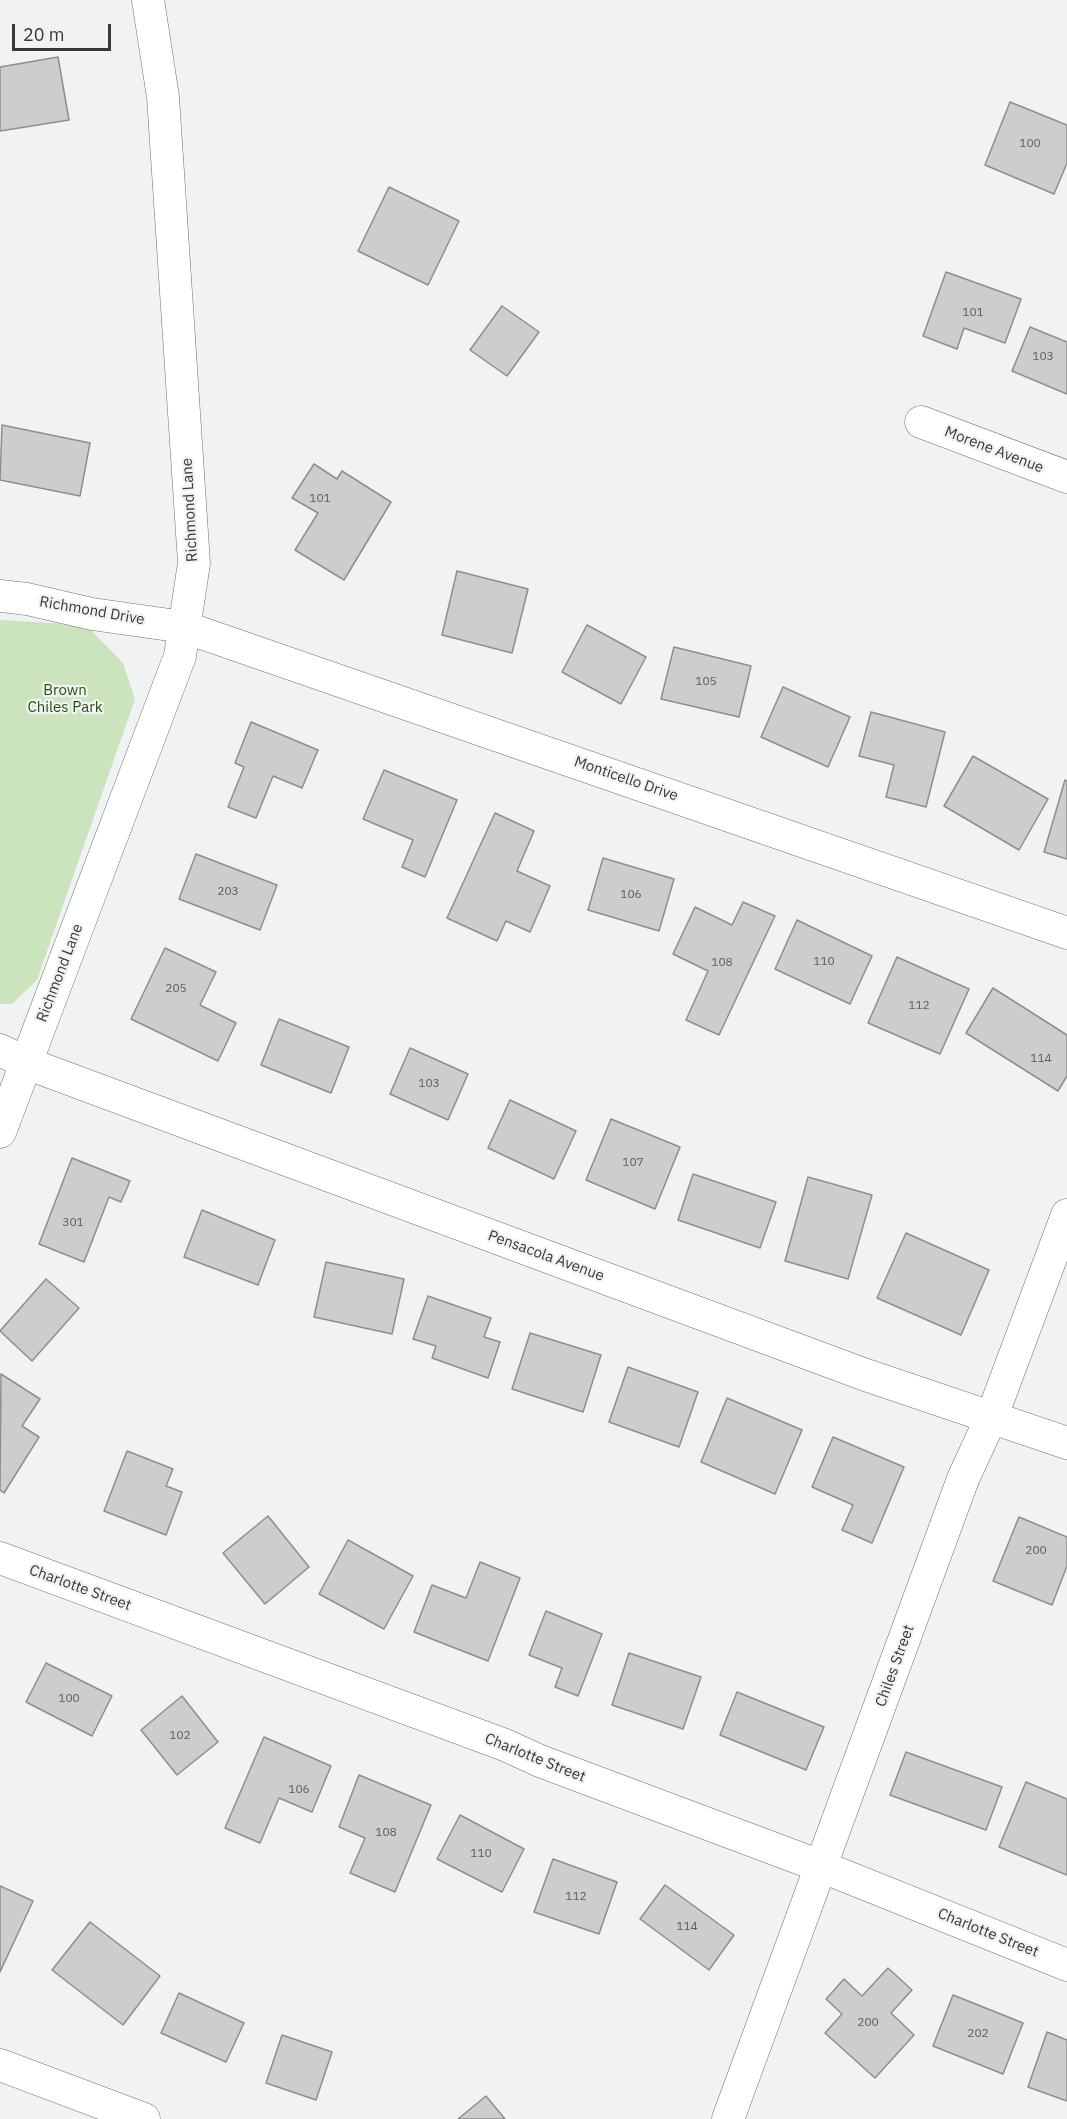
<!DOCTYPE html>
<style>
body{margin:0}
#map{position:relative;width:1067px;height:2119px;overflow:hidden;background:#f1f2f3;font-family:"IBM Plex Sans",sans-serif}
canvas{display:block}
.scale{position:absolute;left:12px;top:24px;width:99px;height:27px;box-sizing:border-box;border:3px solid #373838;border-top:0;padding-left:8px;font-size:18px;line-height:21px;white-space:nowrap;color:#373838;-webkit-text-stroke:4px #f1f2f3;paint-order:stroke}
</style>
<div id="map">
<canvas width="1067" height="2119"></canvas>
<div class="scale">20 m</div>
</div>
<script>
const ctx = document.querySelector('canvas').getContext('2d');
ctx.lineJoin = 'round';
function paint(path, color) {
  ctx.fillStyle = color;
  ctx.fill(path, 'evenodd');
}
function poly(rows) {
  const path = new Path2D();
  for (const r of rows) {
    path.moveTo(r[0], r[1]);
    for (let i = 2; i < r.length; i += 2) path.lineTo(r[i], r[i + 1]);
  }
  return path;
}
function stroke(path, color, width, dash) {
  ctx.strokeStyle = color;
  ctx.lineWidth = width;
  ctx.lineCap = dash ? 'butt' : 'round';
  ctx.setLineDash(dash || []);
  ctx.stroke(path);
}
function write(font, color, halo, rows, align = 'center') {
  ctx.font = font + ' "IBM Plex Sans",sans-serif';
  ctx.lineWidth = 4.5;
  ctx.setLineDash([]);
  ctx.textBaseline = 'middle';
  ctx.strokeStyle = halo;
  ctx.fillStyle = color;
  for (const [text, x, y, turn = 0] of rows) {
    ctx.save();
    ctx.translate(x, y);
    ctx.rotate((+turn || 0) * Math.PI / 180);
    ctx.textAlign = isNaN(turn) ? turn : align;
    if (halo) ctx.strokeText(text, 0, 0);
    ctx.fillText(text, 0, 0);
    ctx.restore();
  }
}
paint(poly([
 [0,620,86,625,123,663,135,699,37,980,12,1004,0,1004]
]), '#cbe4be');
const building = poly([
 [58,57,69,120,0,131,0,67,58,57],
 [1010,102,1067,125,1067,163,1054,194,985,165,1010,102],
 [389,187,459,221,428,285,358,251,389,187],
 [946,272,1021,299,1005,343,964,328,957,349,923,336,946,272],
 [502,306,539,332,507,376,470,350,502,306],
 [1030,327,1067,342,1067,394,1012,371,1030,327],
 [2,425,90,443,80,496,0,480,2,425],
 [314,464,337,479,342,471,391,502,344,580,295,550,318,513,292,498,314,464],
 [457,571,528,589,512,653,442,635,457,571],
 [587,625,646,657,621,704,562,672,587,625],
 [674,647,751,666,739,717,661,699,674,647],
 [783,687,850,717,828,767,761,737,783,687],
 [871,712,945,732,926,807,886,797,894,765,859,756,871,712],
 [251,722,318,750,302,788,273,776,256,818,228,807,244,767,235,763,251,722],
 [973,756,1048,799,1019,850,944,806,973,756],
 [384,770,457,800,425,877,402,867,413,840,363,819,384,770],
 [1065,780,1067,781,1067,859,1044,852,1065,780],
 [495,813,534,831,517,871,550,886,530,932,506,921,497,941,447,918,495,813],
 [196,854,277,885,260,930,179,899,196,854],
 [603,858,674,879,659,931,588,910,603,858],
 [743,902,775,916,719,1035,686,1020,708,971,673,954,695,907,732,925,743,902],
 [797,920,872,956,850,1004,775,969,797,920],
 [165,948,216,972,200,1005,236,1023,218,1061,131,1019,165,948],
 [897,957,969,989,940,1054,868,1023,897,957],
 [993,988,1067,1035,1067,1076,1058,1091,966,1033,993,988],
 [279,1019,349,1047,331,1093,261,1065,279,1019],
 [410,1048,468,1074,448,1120,390,1094,410,1048],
 [510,1100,576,1131,554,1179,488,1148,510,1100],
 [611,1119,680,1147,655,1209,586,1180,611,1119],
 [72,1158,130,1181,121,1202,109,1197,84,1262,39,1244,72,1158],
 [693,1174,776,1202,760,1248,678,1220,693,1174],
 [808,1177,872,1195,848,1279,785,1261,808,1177],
 [202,1210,275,1240,258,1285,184,1257,202,1210],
 [906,1233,989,1270,961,1335,877,1298,906,1233],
 [326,1262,404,1279,392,1334,314,1317,326,1262],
 [46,1279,79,1308,32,1361,0,1331,46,1279],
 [428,1296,491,1318,484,1337,500,1342,488,1378,432,1358,436,1346,413,1339,428,1296],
 [530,1333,601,1355,583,1412,512,1389,530,1333],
 [628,1367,698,1392,679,1447,609,1422,628,1367],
 [1,1374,40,1399,22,1426,39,1437,4,1493,0,1490,1,1374],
 [727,1398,802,1430,775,1494,701,1462,727,1398],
 [833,1437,904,1467,872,1543,842,1530,853,1505,812,1487,833,1437],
 [127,1451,173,1469,166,1486,182,1492,166,1535,104,1511,127,1451],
 [268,1516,309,1567,265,1604,223,1553,268,1516],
 [1019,1517,1067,1537,1067,1566,1052,1605,993,1581,1019,1517],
 [348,1540,413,1576,384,1629,319,1594,348,1540],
 [480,1562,520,1578,488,1661,414,1632,432,1585,466,1598,480,1562],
 [546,1611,602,1634,578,1696,555,1687,562,1668,529,1655,546,1611],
 [629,1653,701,1677,683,1729,612,1705,629,1653],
 [46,1663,112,1696,92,1736,26,1702,46,1663],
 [737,1692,824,1727,806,1770,720,1735,737,1692],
 [182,1696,218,1742,177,1775,141,1730,182,1696],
 [264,1737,331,1766,312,1812,279,1798,260,1843,225,1828,264,1737],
 [906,1752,1002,1787,986,1830,890,1795,906,1752],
 [359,1775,431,1805,395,1892,350,1873,365,1838,339,1827,359,1775],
 [1026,1782,1067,1799,1067,1875,999,1847,1026,1782],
 [460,1815,524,1849,502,1892,437,1859,460,1815],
 [553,1859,617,1882,599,1934,534,1912,553,1859],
 [665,1885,734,1935,709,1970,640,1919,665,1885],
 [0,1886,33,1901,0,1972,0,1886],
 [90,1922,160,1976,123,2025,52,1970,90,1922],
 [888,1968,912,1990,891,2013,914,2035,875,2078,825,2033,842,2014,826,1999,844,1979,862,1996,888,1968],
 [179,1993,244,2023,226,2062,161,2033,179,1993],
 [953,1995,1023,2023,1003,2074,933,2046,953,1995],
 [1047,2032,1067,2040,1067,2101,1028,2087,1047,2032],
 [282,2035,332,2052,316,2100,266,2083,282,2035],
 [486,2096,505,2119,458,2119,486,2096]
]);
paint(building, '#cccdce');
stroke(building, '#8d8e8f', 1.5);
const minor = poly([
 [921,422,1067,477],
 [0,596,27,599,92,614,184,627,1067,933],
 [0,1050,26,1063,863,1374,1067,1443],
 [0,1132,180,656,194,563,163,97,148,0],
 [0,1558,505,1745,540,1761,820,1866,1067,1965],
 [0,2065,144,2119],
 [728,2119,963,1479,992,1416,1067,1215]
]);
stroke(minor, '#6f7071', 33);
stroke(minor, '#fff', 32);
write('12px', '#5c5d5e', null, [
 ["100",1030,144],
 ["101",973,313],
 ["103",1043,357],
 ["101",320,499],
 ["105",706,682],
 ["203",228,892],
 ["106",631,895],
 ["110",824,962],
 ["108",722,963],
 ["205",176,989],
 ["112",919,1006],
 ["114",1041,1059],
 ["103",429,1084],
 ["107",633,1163],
 ["301",73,1223],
 ["200",1036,1551],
 ["100",69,1699],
 ["102",180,1736],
 ["106",299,1790],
 ["108",386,1833],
 ["110",481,1854],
 ["112",576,1897],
 ["114",687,1927],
 ["200",868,2023],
 ["202",978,2034]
]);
write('15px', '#373838', '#f1f2f3', [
 ["Morene Avenue",994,450,21],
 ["Richmond Lane",190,510,-93],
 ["Richmond Drive",92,611,10],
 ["Monticello Drive",626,779,19],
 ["Richmond Lane",60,973,-69],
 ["Pensacola Avenue",546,1256,20],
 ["Charlotte Street",80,1588,20],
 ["Chiles Street",895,1666,-70],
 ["Charlotte Street",535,1758,22],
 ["Charlotte Street",988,1933,22]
]);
write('15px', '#2a4d12', '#f1f2f3', [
 ["Brown",65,691],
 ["Chiles Park",65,708]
]);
</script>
